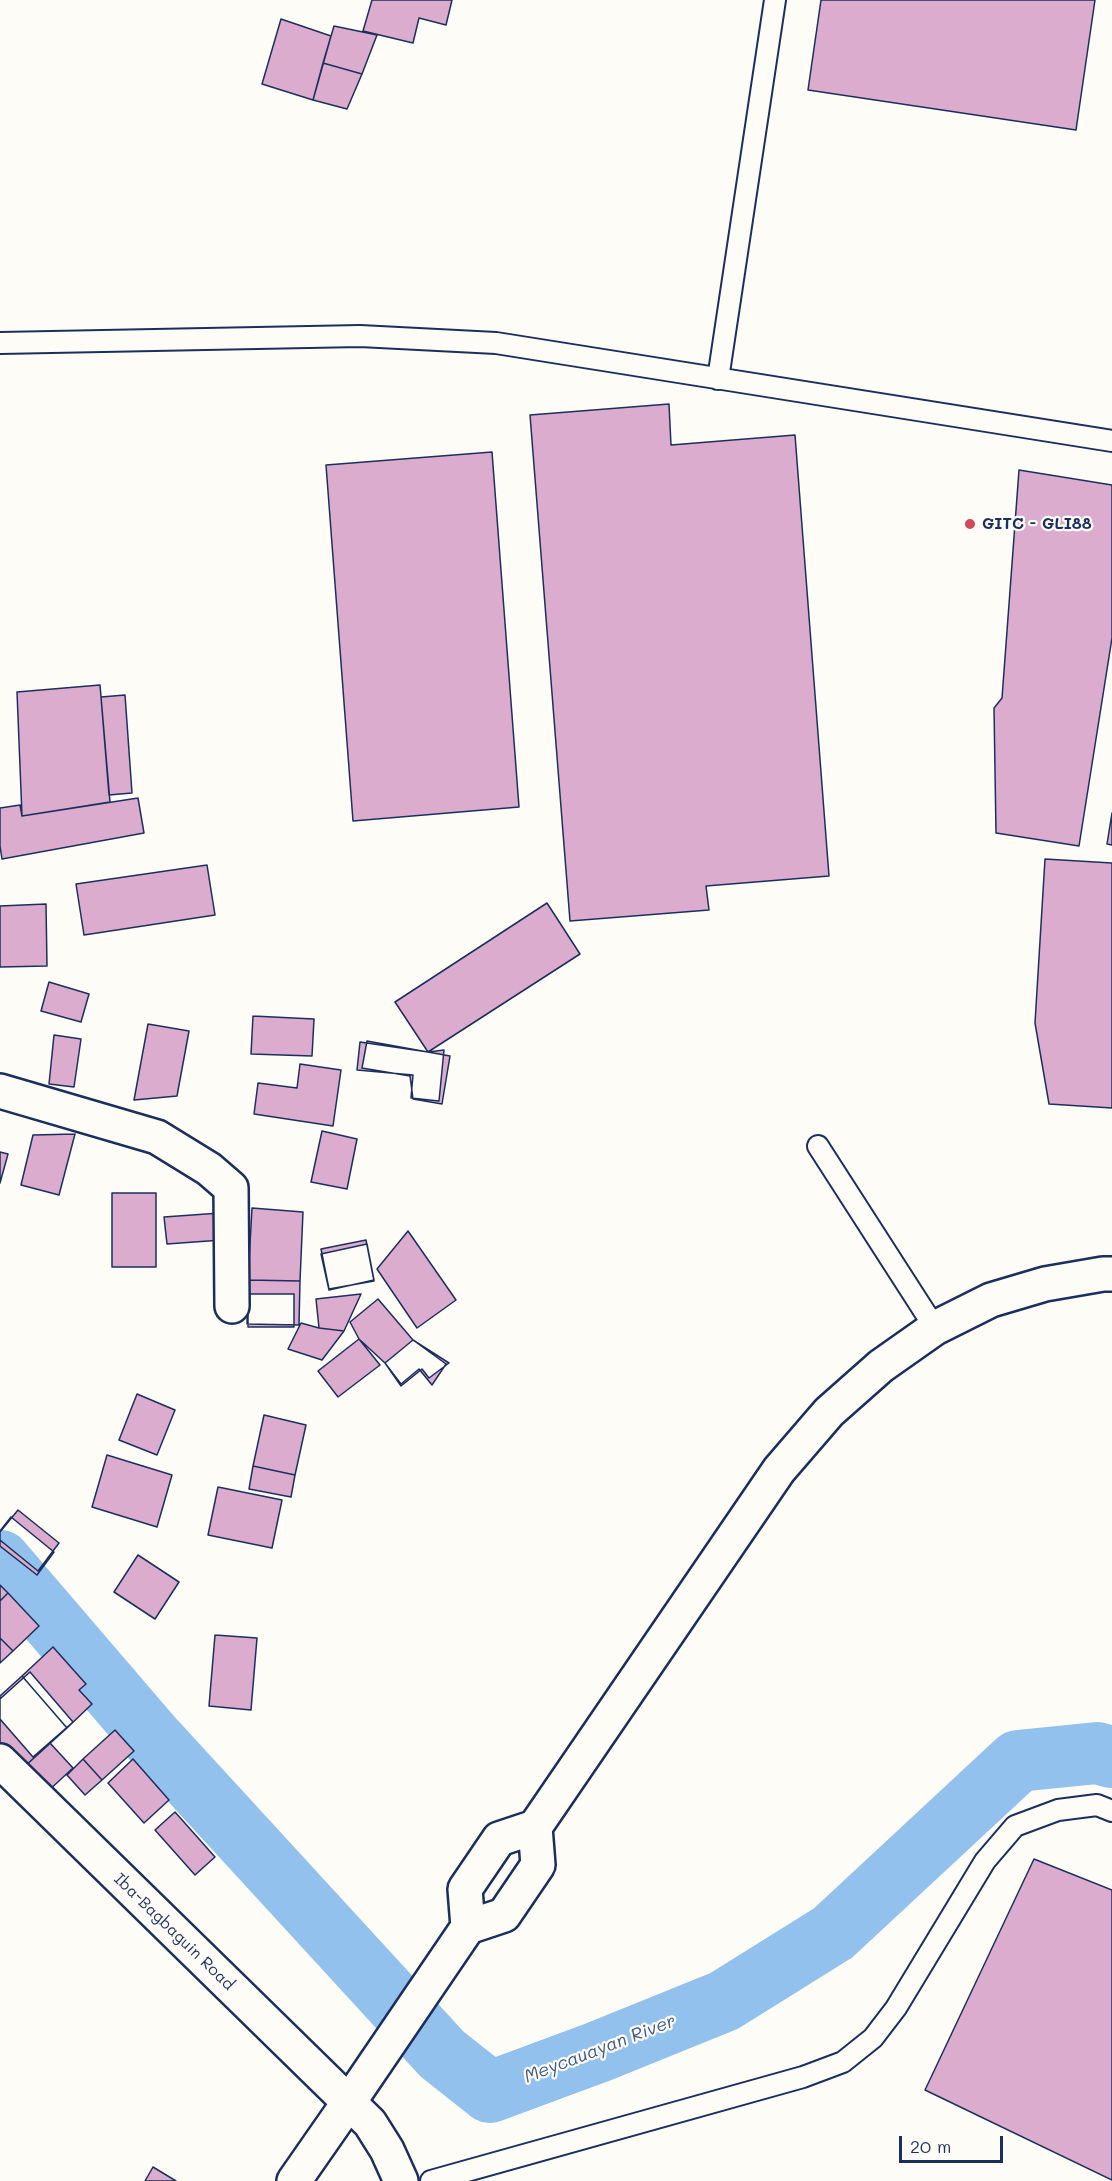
<!DOCTYPE html>
<style>
body{margin:0}
#map{position:relative;width:1112px;height:2181px;overflow:hidden;background:#fdfcf7;font-family:Mali,sans-serif}
canvas{display:block}
.scale{position:absolute;left:899px;top:2136px;width:104px;height:27px;box-sizing:border-box;border:3px solid #1b2f5e;border-top:0;padding-left:8px;font-size:18px;line-height:21px;white-space:nowrap;color:#1b2f5e;-webkit-text-stroke:4px #fdfcf7;paint-order:stroke}
</style>
<div id="map">
<canvas width="1112" height="2181"></canvas>
<div class="scale">20 m</div>
</div>
<script>
const ctx = document.querySelector('canvas').getContext('2d');
ctx.lineJoin = 'round';
function poly(rows) {
  const path = new Path2D();
  for (const r of rows) {
    path.moveTo(r[0], r[1]);
    for (let i = 2; i < r.length; i += 2) path.lineTo(r[i], r[i + 1]);
  }
  return path;
}
function stroke(path, color, width, dash) {
  ctx.strokeStyle = color;
  ctx.lineWidth = width;
  ctx.lineCap = dash ? 'butt' : 'round';
  ctx.setLineDash(dash || []);
  ctx.stroke(path);
}
function paint(path, color) {
  ctx.fillStyle = color;
  ctx.fill(path, 'evenodd');
}
function write(font, color, halo, rows, align = 'center') {
  ctx.font = font + ' Mali,sans-serif';
  ctx.lineWidth = 4.5;
  ctx.setLineDash([]);
  ctx.textBaseline = 'middle';
  ctx.strokeStyle = halo;
  ctx.fillStyle = color;
  for (const [text, x, y, turn = 0] of rows) {
    ctx.save();
    ctx.translate(x, y);
    ctx.rotate((+turn || 0) * Math.PI / 180);
    ctx.textAlign = isNaN(turn) ? turn : align;
    if (halo) ctx.strokeText(text, 0, 0);
    ctx.fillText(text, 0, 0);
    ctx.restore();
  }
}
stroke(poly([
 [0,1561,151,1737,442,2054,490,2092,598,2052,724,2001,833,1933,1018,1761,1097,1753,1112,1757]
]), '#93c1ed', 62);
const building = poly([
 [372,0,452,0,446,25,419,18,413,43,363,31,372,0],
 [821,0,1095,0,1076,130,808,90,821,0],
 [281,19,331,36,313,100,262,84,281,19],
 [334,26,377,35,362,74,323,63,334,26],
 [323,63,362,74,347,109,313,100,323,63],
 [669,404,671,445,795,435,829,876,706,886,709,910,570,921,530,415,669,404],
 [492,452,519,807,353,821,326,465,492,452],
 [1019,470,1112,485,1112,638,1079,846,996,833,994,708,1002,698,1019,470],
 [100,685,110,802,22,816,17,692,100,685],
 [125,695,132,793,109,795,101,697,125,695],
 [138,798,144,833,2,859,0,846,0,808,20,805,22,816,138,798],
 [1112,813,1112,845,1107,844,1112,813],
 [1045,859,1112,863,1112,1108,1049,1104,1035,1023,1045,859],
 [207,865,215,915,84,935,76,884,207,865],
 [547,903,580,954,428,1052,395,1002,547,903],
 [46,904,47,966,0,967,0,906,46,904],
 [49,982,89,994,81,1022,41,1011,49,982],
 [253,1016,314,1019,312,1056,251,1054,253,1016],
 [148,1024,189,1031,177,1096,134,1100,148,1024],
 [54,1035,81,1039,74,1087,49,1084,54,1035],
 [367,1041,450,1056,442,1104,413,1099,410,1076,362,1068,367,1041],
 [360,1042,428,1052,444,1050,439,1101,411,1098,413,1075,357,1070,360,1042],
 [300,1064,341,1070,333,1126,254,1114,258,1083,297,1088,300,1064],
 [322,1131,357,1139,347,1189,311,1182,322,1131],
 [75,1134,59,1195,21,1185,33,1135,75,1134],
 [0,1152,8,1154,0,1183,0,1152],
 [112,1193,156,1193,156,1267,112,1267,112,1193],
 [252,1208,303,1212,300,1281,248,1280,252,1208],
 [220,1213,222,1240,167,1244,164,1217,220,1213],
 [408,1231,456,1300,417,1328,377,1269,408,1231],
 [366,1240,374,1281,329,1289,321,1249,366,1240],
 [367,1244,374,1280,329,1290,321,1254,367,1244],
 [248,1280,300,1281,299,1325,247,1324,248,1280],
 [248,1294,294,1294,294,1327,248,1327,248,1294],
 [361,1294,344,1331,319,1328,316,1299,361,1294],
 [378,1299,413,1340,385,1363,359,1339,350,1322,378,1299],
 [301,1323,319,1328,344,1331,322,1360,288,1349,301,1323],
 [359,1339,380,1365,338,1397,318,1371,359,1339],
 [413,1340,449,1363,429,1378,422,1369,401,1386,385,1363,413,1340],
 [413,1340,446,1364,432,1385,419,1369,401,1384,385,1363,413,1340],
 [137,1394,175,1410,157,1455,119,1440,137,1394],
 [264,1415,306,1425,295,1475,253,1466,264,1415],
 [107,1455,172,1475,157,1527,92,1507,107,1455],
 [253,1466,295,1475,291,1497,249,1489,253,1466],
 [218,1487,282,1500,272,1548,208,1535,218,1487],
 [18,1510,59,1543,38,1571,0,1540,0,1532,18,1510],
 [11,1517,54,1552,37,1575,0,1546,0,1531,11,1517],
 [138,1555,179,1582,155,1619,114,1592,138,1555],
 [0,1585,8,1593,0,1601,0,1585],
 [8,1593,39,1626,13,1651,0,1638,0,1601,8,1593],
 [215,1635,257,1638,251,1710,209,1706,215,1635],
 [0,1638,13,1651,0,1663,0,1638],
 [53,1647,86,1684,79,1690,92,1704,67,1728,22,1676,53,1647],
 [30,1672,73,1722,33,1757,0,1719,0,1699,30,1672],
 [22,1676,67,1728,23,1768,0,1742,0,1696,22,1676],
 [115,1730,134,1751,102,1780,83,1759,115,1730],
 [50,1743,73,1768,46,1793,23,1768,50,1743],
 [83,1759,102,1780,85,1795,67,1775,83,1759],
 [133,1759,169,1800,144,1823,108,1783,133,1759],
 [175,1812,215,1857,195,1875,155,1830,175,1812],
 [1034,1859,1112,1890,1112,2180,925,2090,1034,1859],
 [153,2167,176,2181,145,2181,153,2167]
]);
paint(building, '#dbacce');
stroke(building, '#1b2f5e', 1.5);
const service = poly([
 [0,343,360,336,496,343,1112,441],
 [718,379,775,0],
 [818,1146,935,1328],
 [431,2181,803,2077,843,2062,873,2038,896,2008,985,1861,1015,1826,1058,1810,1097,1805,1112,1811]
]);
const minor = poly([
 [0,1091,157,1137,209,1169,231,1188,232,1306],
 [468,1927,504,1915,538,1865,535,1827,779,1470,829,1412,881,1366,935,1328,991,1300,1045,1284,1103,1274,1112,1274],
 [349,2102,468,1927,465,1889,499,1839,535,1827]
]);
const tertiary = poly([
 [0,1761,370,2123,387,2150,401,2181],
 [294,2181,349,2102]
]);
stroke(service, '#1b2f5e', 24);
stroke(minor, '#1b2f5e', 38);
stroke(tertiary, '#1b2f5e', 38);
stroke(service, '#fdfcf7', 20);
stroke(minor, '#fdfcf7', 33);
stroke(tertiary, '#fdfcf7', 33);
for (const [x, y, r, color] of [
 [970,524,6,"#d1495b"]
]) {
  const dot = new Path2D();
  dot.arc(x, y, r, 0, 2 * Math.PI);
  ctx.fillStyle = color;
  ctx.fill(dot);
  stroke(dot, '#fdfcf7', 2);
}
write('bold 16px', '#1b2f5e', '#fdfcf7', [
 ["GITC - GLI88",982,524]
], 'left');
write('16px', '#1b2f5e', '#fdfcf7', [
 ["Iba-Bagbaguin Road",174,1932,44]
]);
write('italic 18px', '#3f5b89', '#fdfcf7', [
 ["Meycauayan River",600,2049,-21]
]);
</script>
